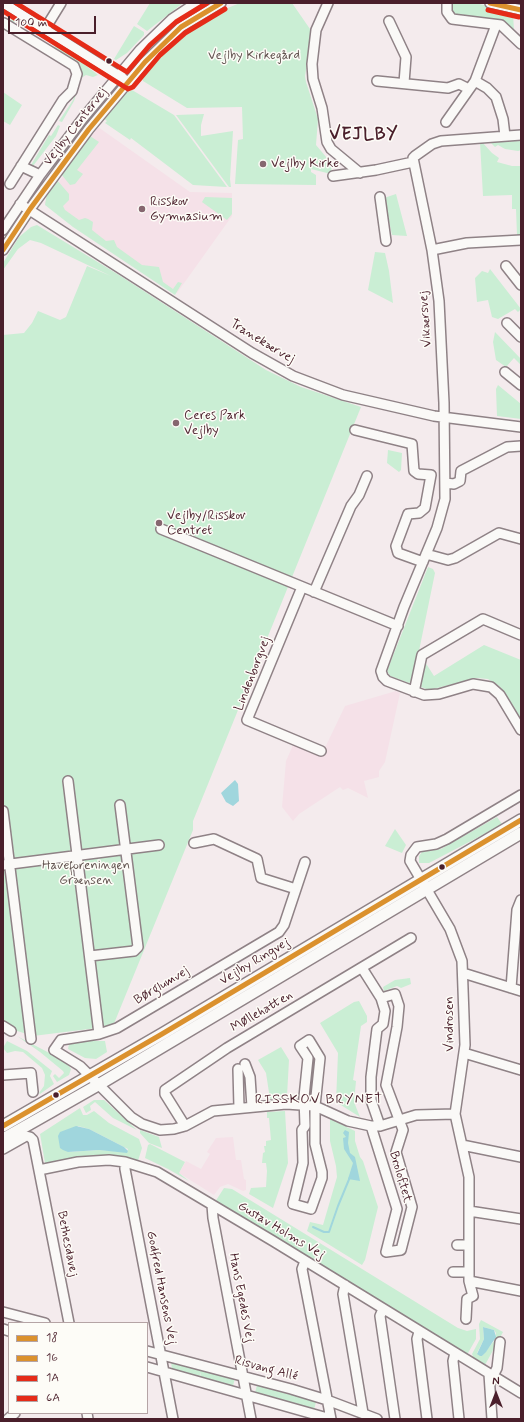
<!DOCTYPE html>
<meta charset="utf-8">
<style>
body{margin:0}
#map{position:relative;width:524px;height:1422px;overflow:hidden;background:#f4ebed;font-family:Mynerve,sans-serif}
canvas{display:block}
.frame{position:absolute;inset:0;border:4px solid #4a1f2b;pointer-events:none}
.legend{position:absolute;left:8px;top:1322px;width:140px;height:92px;box-sizing:border-box;background:#fdfcf7;border:1px solid #b5a4a5;margin:0;padding:5px 7px;list-style:none;font-size:12px;color:#4a1f2b}
.legend li{display:flex;align-items:center;gap:8px;height:20px}
.legend b{width:20px;border:1px solid #b5a4a5}
.north{position:absolute;left:476px;top:1374px;width:40px;height:40px;-webkit-text-stroke:3px #fdfcf7;paint-order:stroke;rotate:0deg;font-size:11px;font-weight:700;line-height:16px;text-align:center;color:#4a1f2b}
.north::after{content:'';display:block;margin:auto;width:14px;height:18px;background:#4a1f2b;clip-path:polygon(50% 0,100% 100%,50% 72%,0 100%)}
.scale{position:absolute;left:8px;top:16px;width:88px;height:18px;box-sizing:border-box;border:2px solid #4a1f2b;border-top:0;padding-left:5px;font-size:12px;line-height:14px;white-space:nowrap;color:#4a1f2b;-webkit-text-stroke:3px #fdfcf7;paint-order:stroke}
</style>
<div id="map">
<canvas width="524" height="1422"></canvas>
<div class="frame"></div>
<ul class="legend">
<li><b style="height:5px;background:#db912d"></b>18</li>
<li><b style="height:5px;background:#db912d"></b>16</li>
<li><b style="height:5px;background:#e52b18"></b>1A</li>
<li><b style="height:5px;background:#e52b18"></b>6A</li>
</ul>
<div class="north">N</div>
<div class="scale">100 m</div>
</div>
<script>
const ctx = document.querySelector('canvas').getContext('2d');
ctx.lineJoin = 'round';
function paint(path, color) {
  ctx.fillStyle = color;
  ctx.fill(path, 'evenodd');
}
function poly(rows) {
  const path = new Path2D();
  for (const r of rows) {
    path.moveTo(r[0], r[1]);
    for (let i = 2; i < r.length; i += 2) path.lineTo(r[i], r[i + 1]);
  }
  return path;
}
function stroke(path, color, width, dash) {
  ctx.strokeStyle = color;
  ctx.lineWidth = width;
  ctx.lineCap = dash ? 'butt' : 'round';
  ctx.setLineDash(dash || []);
  ctx.stroke(path);
}
function write(font, color, halo, rows, align = 'center') {
  ctx.font = font + ' Mynerve,sans-serif';
  ctx.lineWidth = 3;
  ctx.setLineDash([]);
  ctx.textBaseline = 'middle';
  ctx.strokeStyle = halo;
  ctx.fillStyle = color;
  for (const [text, x, y, turn = 0] of rows) {
    ctx.save();
    ctx.translate(x, y);
    ctx.rotate((+turn || 0) * Math.PI / 180);
    ctx.textAlign = isNaN(turn) ? turn : align;
    if (halo) ctx.strokeText(text, 0, 0);
    ctx.fillText(text, 0, 0);
    ctx.restore();
  }
}
paint(poly([
 [98,127,190,192,232,193,232,216,177,293,44,203],
 [396,691,400,693,385,762,379,771,379,777,364,781,368,798,348,788,343,790,340,787,299,814,293,821,282,807,286,761,294,743,322,754,345,706],
 [233,1137,236,1160,241,1160,244,1179,246,1180,246,1190,243,1191,228,1184,220,1187,214,1195,179,1173,186,1161,201,1169,210,1154,207,1152,216,1138]
]), '#f5e1e8');
paint(poly([
 [150,3,183,3,147,31,137,24],
 [240,3,292,3,310,29,312,34,305,76,306,82,318,119,316,145,332,164,331,174,311,169,311,172,316,175,316,185,235,184,238,140,243,139,242,107,187,108,143,81,142,77,151,65,184,34,215,13],
 [451,3,475,3,506,10,513,13,514,31,456,16,450,10],
 [12,18,71,54,98,75,93,77,86,75,81,78,74,101,62,122,59,121,73,100,81,71,80,64,57,50,52,50,55,46,16,21,13,25,10,22],
 [134,26,144,32,144,35,127,53,116,60,114,59],
 [116,85,94,113,92,121,32,198,52,170,56,159],
 [132,90,174,115,227,187,193,185,131,138,130,140,105,123,107,121,104,119,123,95],
 [3,92,22,105,10,125,3,121],
 [204,114,201,125,201,136,233,131,230,179,231,187,229,187,176,115],
 [58,125,60,126,56,136,33,166,31,165,49,135,51,136],
 [90,136,99,142,77,170,83,174,75,184,70,185,61,174],
 [521,141,521,150,518,151,505,149,498,145,495,147,490,142],
 [480,142,482,142,492,153,499,158,497,162,512,166,521,166,521,237,514,238,513,235,517,235,516,209,512,209,512,195,483,196],
 [57,180,69,194,69,200,63,206,65,210,79,220,85,218,88,219,93,222,92,230,106,241,114,240,117,247,142,265,159,267,163,282,173,289,178,282,182,283,175,295,73,227,45,205,47,192],
 [396,194,407,236,392,235,384,198],
 [205,197,232,198,232,214,227,220,202,202],
 [37,225,119,275,266,370,301,387,361,407,193,821,193,830,113,1026,33,1036,11,1029,3,1023,3,335,24,333,32,323,38,311,60,320,66,317,87,266,111,276,41,243,30,240,18,249,3,270,3,263,19,237,31,227],
 [375,252,385,253,389,271,393,303,368,290],
 [490,269,521,309,518,312,515,309,498,319,492,317,488,300,477,302,475,278,482,271,488,273],
 [495,332,521,359,521,365,514,358,506,367,496,360,493,342],
 [498,385,521,404,521,419,497,416,496,389],
 [388,450,402,453,401,470,399,472,387,463],
 [428,567,433,569,435,573,413,680,409,683,390,676,387,671],
 [484,645,521,660,521,719,504,691,499,686,488,679,477,678,429,690,421,687,425,662,434,676],
 [497,817,502,824,492,830,429,863,419,863,419,856,422,852,441,849],
 [395,829,406,845,402,853,385,846],
 [410,978,411,984,401,988,397,986,384,991,383,987,395,980],
 [359,1001,367,1016,367,1022,361,1026,353,1080,356,1081,354,1102,360,1117,336,1102,338,1053,320,1023,354,1002],
 [17,1036,57,1057,69,1066,71,1069,69,1075,57,1082,53,1076,55,1074,59,1078,64,1073,63,1071,40,1052],
 [7,1041,27,1051,52,1071,50,1076,54,1084,40,1094,39,1093,44,1086,45,1075,42,1068,23,1052,15,1051,7,1053,3,1048],
 [89,1041,105,1041,107,1052,96,1059,85,1058,68,1049,69,1044],
 [281,1047,289,1060,287,1096,270,1099,266,1073,258,1060],
 [94,1100,104,1100,137,1130,113,1118,95,1102,90,1106,91,1110,86,1113,83,1107],
 [80,1108,83,1115,87,1115,94,1111,109,1123,139,1139,142,1148,138,1161,45,1163,40,1134],
 [78,1126,89,1129,124,1147,128,1149,127,1152,99,1150,68,1152],
 [285,1111,288,1163,273,1208,249,1194,251,1188,266,1187,267,1171,266,1163,262,1163,263,1153,265,1152,264,1146,266,1146,266,1141,271,1140,269,1118,267,1118,267,1112],
 [330,1119,355,1131,355,1141,360,1157,363,1161,378,1207,365,1260,362,1265,307,1231,310,1222,323,1225,337,1177,336,1166,330,1141],
 [140,1130,159,1137,162,1148,149,1143,140,1133],
 [150,1144,185,1162,179,1173,189,1181,168,1169,145,1158,148,1145],
 [224,1188,232,1189,458,1328,467,1331,476,1329,476,1339,468,1353,465,1355,215,1202],
 [481,1320,503,1332,485,1365,474,1359,472,1354,480,1339,479,1324],
 [483,1327,494,1330,496,1333,494,1341,482,1356,477,1353,484,1339],
 [171,1362,235,1378,233,1386,200,1377,201,1372,199,1377,172,1369],
 [257,1385,295,1396,294,1401,295,1395,316,1402,314,1410,255,1393]
]), '#caeed4');
paint(poly([
 [235,780,238,784,239,801,233,806,226,802,221,793],
 [76,1126,89,1129,124,1147,128,1151,127,1153,99,1150,68,1152,63,1150,60,1148,58,1136,60,1132],
 [345,1130,349,1132,348,1143,350,1153,355,1157,360,1181,348,1179,353,1163,344,1149,343,1138,346,1137,343,1133],
 [483,1327,494,1330,496,1337,486,1352,482,1356,480,1356,477,1354,484,1339]
]), '#a0d6dd');
stroke(poly([
 [313,1227,324,1232,329,1232,338,1206,350,1177]
]), '#a0d6dd', 2);
const minor = poly([
 [3,3,124,79],
 [328,3,316,30,312,64,313,79,322,108,327,142,331,149,360,173],
 [447,3,447,12,452,19,501,25,521,44],
 [490,3,521,10],
 [389,21,406,57,404,83],
 [4,23,74,66,77,74,72,91,63,100,10,184],
 [45,29,61,3],
 [377,81,448,88,459,84,469,89],
 [475,81,487,88,496,97,503,119,505,136],
 [446,122,475,81,496,25],
 [521,135,441,141,432,144,415,156,413,158,432,250,439,301,444,403,445,499,437,528,404,607,381,671,383,677,387,681,424,695,439,694,473,684,491,687,500,695,521,730],
 [21,166,40,175],
 [333,176,376,170,413,162],
 [380,197,386,241],
 [20,204,252,353,293,376,343,395,434,416,521,427],
 [3,230,40,175,83,118,140,50,172,19,196,3],
 [3,250,30,209,89,129,145,62,181,27,221,3],
 [432,250,467,243,521,240],
 [506,266,521,285],
 [507,323,521,337],
 [505,372,521,385],
 [355,430,412,444,414,471,418,474,431,475,425,508,419,513,408,514,396,546,398,553,423,562],
 [445,483,454,484,460,481,461,471,507,447,521,446],
 [161,529,398,626],
 [426,554,448,560,455,558,499,533,521,539],
 [302,587,247,720,321,751],
 [314,592,351,506,359,495,367,476],
 [414,692,422,655,483,619,521,635],
 [68,781,99,1034],
 [3,811,31,1039],
 [194,843,214,839,257,859,261,878,296,889],
 [305,862,284,925,279,932,117,1028,99,1034,61,1040,54,1050,80,1066,131,1117,142,1124,160,1130,174,1129,185,1126,213,1111,286,1104,315,1106,348,1121,371,1126,380,1126,416,1115,455,1114],
 [3,865,159,845],
 [90,956,134,951,138,947,120,805],
 [362,968,381,998],
 [463,973,521,991],
 [511,988,517,910,521,900],
 [3,1026,11,1031],
 [309,1040,320,1058,315,1106,315,1144,322,1172,322,1178,311,1209,293,1204,303,1163,302,1130,305,1126,304,1097,308,1058,300,1046,309,1040],
 [464,1053,521,1070],
 [245,1064,250,1077,252,1107],
 [238,1069,239,1108],
 [3,1075,31,1073,33,1092],
 [185,1126,165,1094,165,1090,227,1048,411,938],
 [371,1126,397,1209,386,1252,401,1250,412,1207,396,1152,403,1130,386,1085,397,1027,399,1006,395,994,381,998,385,1011,383,1024,377,1029,371,1077,371,1100,380,1126],
 [462,1145,521,1157],
 [3,1149,26,1136,30,1137,33,1140,69,1323],
 [125,1162,125,1169,173,1419],
 [39,1170,78,1162,109,1160,125,1162,157,1172,273,1241,521,1393],
 [212,1205,213,1218,251,1419],
 [469,1211,521,1219],
 [457,1245,469,1245],
 [305,1261,302,1269,331,1419],
 [453,1272,469,1272],
 [469,1281,521,1291],
 [345,1285,343,1294,363,1413],
 [383,1309,380,1316,395,1419],
 [3,1312,45,1323],
 [466,1319,467,1299,473,1296,469,1281,469,1177,455,1114,465,1045,462,961,450,929,410,861,411,855,417,847,436,844,447,839,521,795],
 [3,1329,9,1331],
 [419,1332,417,1339,427,1419],
 [147,1351,291,1389,327,1400,377,1419],
 [455,1353,453,1361,459,1419],
 [147,1367,331,1419],
 [489,1374,492,1419],
 [493,1376,497,1368,500,1342],
 [87,1413,88,1419],
 [8,1419,15,1413]
]);
const major = poly([
 [3,1126,162,1034,521,820],
 [3,1139,98,1085,521,833]
]);
stroke(minor, '#8f8286', 12);
stroke(major, '#8f8286', 14);
stroke(minor, '#faf9f7', 9);
stroke(major, '#faf9f7', 11);
stroke(poly([
 [3,1126,162,1034,521,820]
]), '#db912d', 5);
stroke(poly([
 [490,3,521,10],
 [3,250,30,209,89,129,145,62,181,27,221,3]
]), '#db912d', 5);
stroke(poly([
 [488,10,519,17],
 [3,11,128,89,133,87,160,55,185,33,225,9]
]), '#e52b18', 5);
stroke(poly([
 [16,3,127,72,150,45,176,22,207,3]
]), '#e52b18', 5);
for (const [x, y, r, color] of [
 [109,61,3.5,"#4a1f2b"],
 [263,164,4,"#86666f"],
 [142,209,4,"#86666f"],
 [176,423,4,"#86666f"],
 [159,523,4,"#86666f"],
 [442,867,3.5,"#4a1f2b"],
 [56,1095,3.5,"#4a1f2b"]
]) {
  const dot = new Path2D();
  dot.arc(x, y, r, 0, 2 * Math.PI);
  ctx.fillStyle = color;
  ctx.fill(dot);
  stroke(dot, '#fdfcf7', 1.5);
}
write('13px', '#625450', '#fdfcf7', [
 ["Vejlby Kirkegård",254,56],
 ["Haveforeningen",86,866],
 ["Grænsen",86,881]
]);
write('13px', '#4a1f2b', '#fdfcf7', [
 ["Vejlby Centervej",76,127,-52],
 ["Vikærsvej",426,319,-94],
 ["Tranekærvej",262,342,31],
 ["Lindenborgvej",253,674,-69],
 ["Vejlby Ringvej",255,962,-31],
 ["Børglumvej",162,986,-31],
 ["Møllehatten",262,1012,-30],
 ["Vindrosen",450,1024,-90],
 ["Broloftet",400,1177,74],
 ["Gustav Holms Vej",281,1231,31],
 ["Bethesdavej",67,1244,79],
 ["Godfred Hansens Vej",161,1288,79],
 ["Hans Egedes Vej",241,1298,79],
 ["Risvang Allé",266,1369,15]
]);
write('13px', '#4a1f2b', '#fdfcf7', [
 ["Vejlby Kirke",271,164],
 ["Risskov",150,202],
 ["Gymnasium",150,217],
 ["Ceres Park",184,416],
 ["Vejlby",184,431],
 ["Vejlby/Risskov",167,516],
 ["Centret",167,531]
], 'left');
ctx.letterSpacing = '1px';
write('14px', '#4a1f2b', '#fdfcf7', [
 ["RISSKOV BRYNET",319,1100]
]);
ctx.letterSpacing = '0px';
ctx.letterSpacing = '1px';
write('bold 17px', '#4a1f2b', '#fdfcf7', [
 ["VEJLBY",364,135]
]);
ctx.letterSpacing = '0px';
</script>
